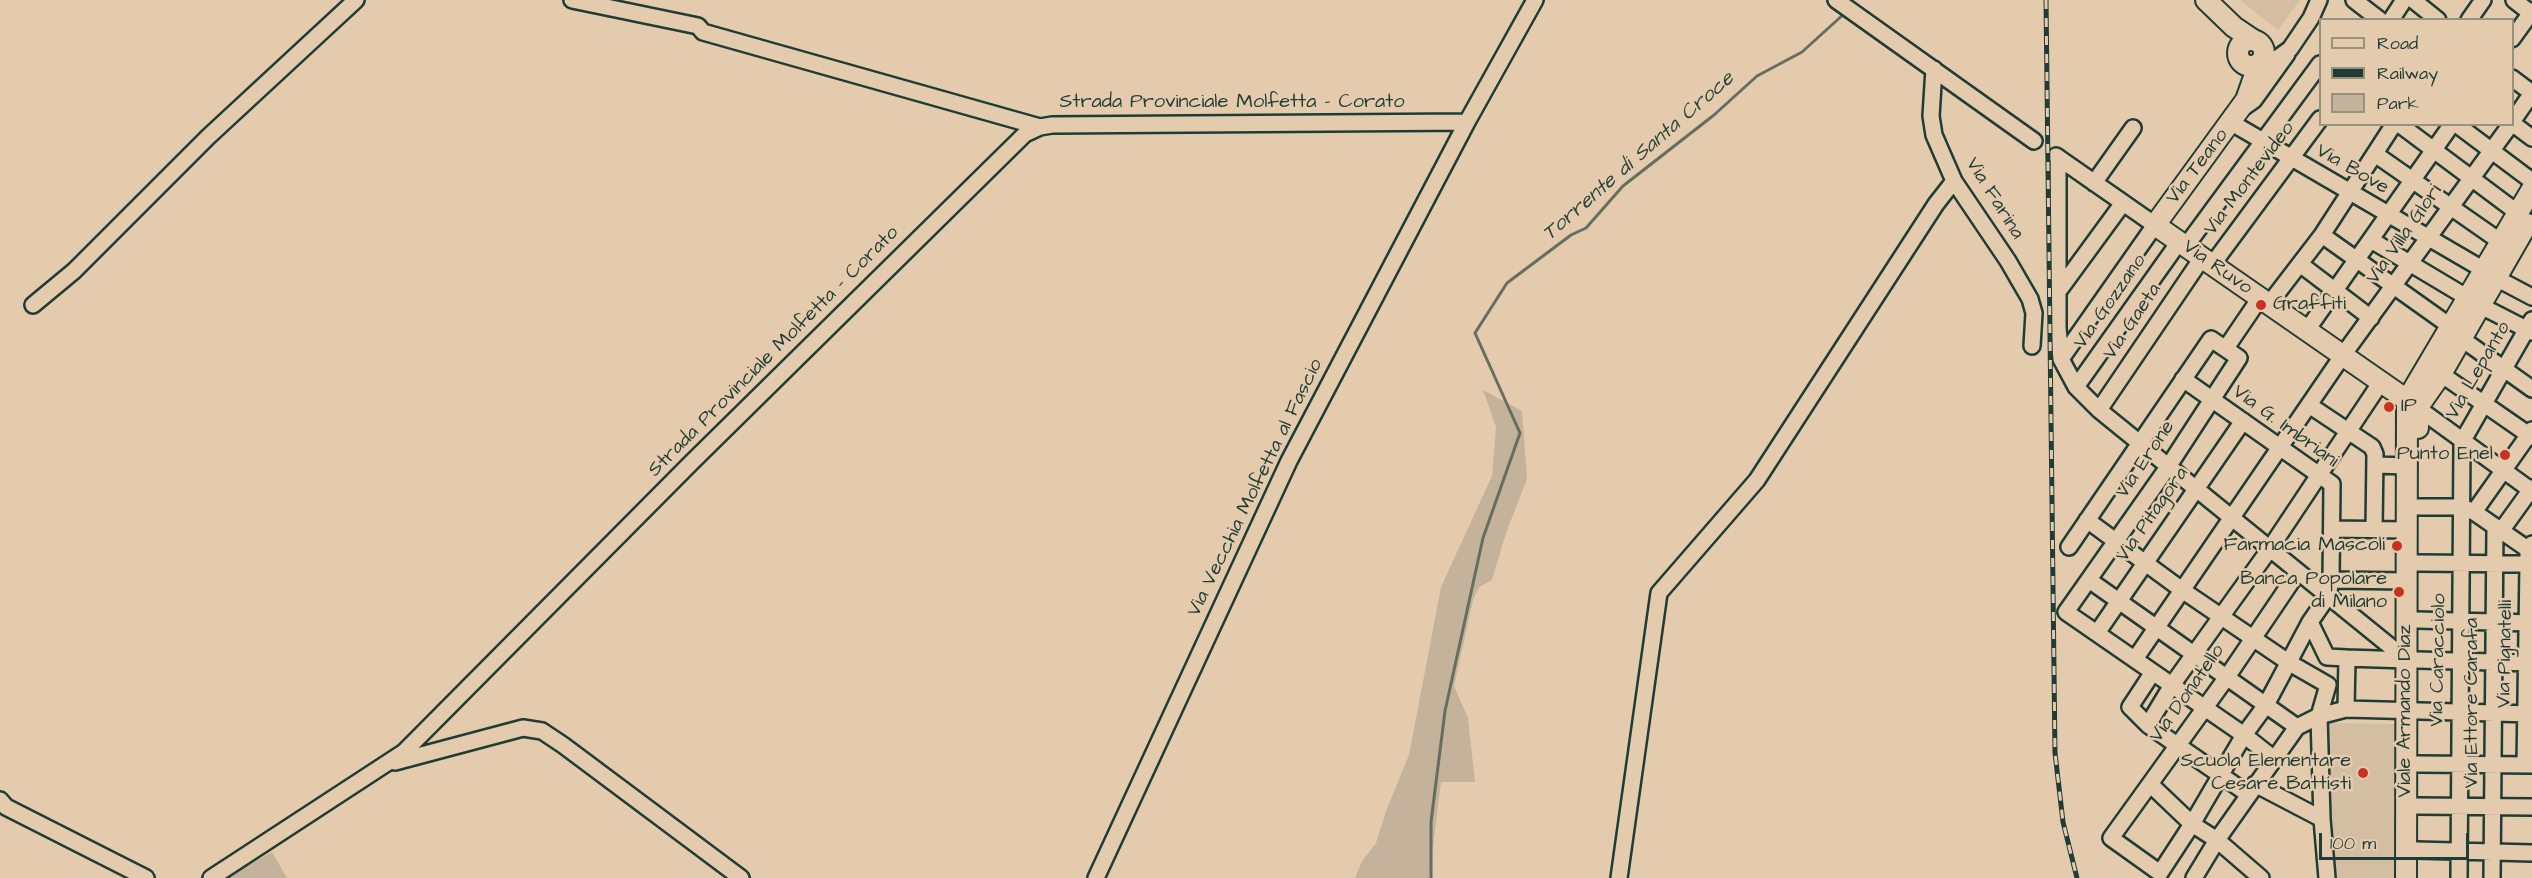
<!DOCTYPE html>
<style>
body{margin:0}
#map{position:relative;width:2532px;height:878px;overflow:hidden;background:#e5cbad;font-family:"Architects Daughter",sans-serif}
canvas{display:block}
.legend{position:absolute;left:2319px;top:18px;width:195px;height:108px;box-sizing:border-box;background:#e5cbad;border:2px solid #96927d;margin:0;padding:8px 10px;list-style:none;font-size:18px;color:#1f3d34}
.legend li{display:flex;align-items:center;gap:12px;height:30px}
.legend b{width:30px;border:2px solid #96927d}
.scale{position:absolute;left:2319px;top:833px;width:150px;height:27px;box-sizing:border-box;border:3px solid #1f3d34;border-top:0;padding-left:8px;font-size:18px;line-height:21px;white-space:nowrap;color:#1f3d34;-webkit-text-stroke:4px #e5cbad;paint-order:stroke}
</style>
<div id="map">
<canvas width="2532" height="878"></canvas>
<ul class="legend">
<li><b style="height:8px;background:#e5cbad"></b>Road</li>
<li><b style="height:8px;background:#1f3d34"></b>Railway</li>
<li><b style="height:16px;background:#c4b39a"></b>Park</li>
</ul>
<div class="scale">100 m</div>
</div>
<script>
const ctx = document.querySelector('canvas').getContext('2d');
ctx.lineJoin = 'round';
function paint(path, color) {
  ctx.fillStyle = color;
  ctx.fill(path, 'evenodd');
}
function poly(rows) {
  const path = new Path2D();
  for (const r of rows) {
    if (r.length === 3) {
      path.moveTo(r[0] + r[2], r[1]);
      path.arc(r[0], r[1], r[2], 0, 2 * Math.PI);
      continue;
    }
    path.moveTo(r[0], r[1]);
    for (let i = 2; i < r.length; i += 2) path.lineTo(r[i], r[i + 1]);
  }
  return path;
}
function stroke(path, color, width, dash) {
  ctx.strokeStyle = color;
  ctx.lineWidth = width;
  ctx.lineCap = dash ? 'butt' : 'round';
  ctx.setLineDash(dash || []);
  ctx.stroke(path);
}
function write(font, color, halo, rows, align = 'center') {
  ctx.font = font + ' "Architects Daughter",sans-serif';
  ctx.lineWidth = 5;
  ctx.setLineDash([]);
  ctx.textBaseline = 'middle';
  ctx.strokeStyle = halo;
  ctx.fillStyle = color;
  for (const [text, x, y, turn = 0] of rows) {
    ctx.save();
    ctx.translate(x, y);
    ctx.rotate((+turn || 0) * Math.PI / 180);
    ctx.textAlign = isNaN(turn) ? turn : align;
    if (halo) ctx.strokeText(text, 0, 0);
    ctx.fillText(text, 0, 0);
    ctx.restore();
  }
}
paint(poly([
 [2240,0,2300,0,2278,30],
 [2327,723,2401,724,2401,878,2331,878,2325,822]
]), '#d4bea2');
paint(poly([
 [1483,390,1522,411,1527,479,1506,533,1492,580,1479,587,1473,600,1454,686,1468,718,1475,782,1441,782,1429,878,1355,878,1362,861,1376,843,1386,811,1409,755,1441,587,1492,476,1496,427],
 [272,852,287,878,226,878]
]), '#c4b39a');
stroke(poly([
 [1431,878,1431,822,1445,711,1483,538,1520,433,1475,333,1507,283,1571,235,1586,228,1623,186,1714,115,1757,76,1802,52,1845,13]
]), '#666f5f', 3);
const minor = poly([
 [572,0,698,26,703,32,1040,127],
 [1836,0,2034,141],
 [2354,0,2380,20],
 [2413,0,2438,20],
 [2514,0,2532,14],
 [2391,20,2404,0],
 [2469,20,2483,0],
 [2512,39,2532,11],
 [2261,62,2276,59,2290,49,2311,18,2319,0],
 [1934,69,1931,116,1934,135,1954,181,2008,261,2030,299,2034,313,2032,346],
 [2512,78,2532,93],
 [2244,107,2254,100,2287,54],
 [2512,122,2532,93],
 [2232,123,2484,270],
 [2512,123,2532,138],
 [2399,124,2518,213],
 [2456,124,2532,181],
 [2375,154,2501,242],
 [2056,156,2155,225,2061,359],
 [2058,157,2058,328,2061,359,2076,387,2099,410,2407,660],
 [2094,183,2133,128],
 [2322,235,2450,326],
 [2371,240,2468,298],
 [2186,246,2320,64],
 [2300,264,2371,318],
 [2212,265,2320,119],
 [2496,278,2532,297],
 [2060,289,2123,203],
 [2269,304,2322,235,2394,124],
 [33,305,74,271,208,137,356,0],
 [2481,306,2532,332],
 [2307,330,2452,124],
 [2462,339,2532,389],
 [2226,348,2260,298],
 [2441,374,2532,437],
 [2183,379,2332,484,2331,580,2328,596,2310,622],
 [2076,387,2179,242],
 [2411,403,2532,491],
 [2309,405,2372,447,2375,454,2374,530],
 [2099,410,2202,258],
 [2376,465,2407,466],
 [2418,507,2462,507,2474,512,2532,552],
 [2474,512,2532,430],
 [2087,520,2182,590,2288,662,2328,685,2319,716,2322,819,2327,878],
 [2332,529,2407,530],
 [2501,531,2532,488],
 [2069,547,2211,339,2239,358,2168,467,2066,612,2244,735,2273,758],
 [2417,563,2528,564],
 [2089,580,2297,727],
 [2331,580,2407,581],
 [2417,620,2532,623],
 [2097,633,2243,421],
 [2347,658,2407,660],
 [2135,659,2343,355,2511,124],
 [2417,660,2532,663],
 [2153,672,2130,707,2148,725,2248,794],
 [2346,709,2532,714],
 [2148,725,2172,685,2269,550,2381,382],
 [395,762,523,728,542,731,563,745,741,878],
 [2417,764,2532,765],
 [2525,765,2528,564,2528,550,2532,544],
 [2150,784,2192,824,2217,840,2261,878],
 [2255,784,2322,819],
 [0,800,6,807,146,878],
 [2416,806,2532,807],
 [2416,850,2532,853],
 [211,878,404,752,692,462,1025,134,1040,127,1052,125,1467,122],
 [1096,878,1289,461,1467,122,1535,0],
 [1619,878,1659,593,1757,480,1936,204,1954,181],
 [2194,878,2217,840,2297,727,2319,716,2346,709,2347,658,2327,657,2310,622,2266,705,2244,735,2192,824,2160,873,2111,838,2227,677,2298,572],
 [2459,878,2462,442,2532,320],
 [2492,878,2495,527]
]);
const major = poly([
 [2206,0,2234,27,2255,41],
 [2251,53,13],
 [2259,63,2246,100,2155,225,2407,400],
 [2418,428,2418,407,2441,374,2527,224],
 [2406,878,2407,400,2532,189]
]);
stroke(minor, '#1f3d34', 20);
stroke(major, '#1f3d34', 24);
stroke(minor, '#e5cbad', 15);
stroke(major, '#e5cbad', 20);
const rail = poly([
 [2046,0,2055,753,2063,822,2077,878]
]);
stroke(rail, '#1f3d34', 5);
stroke(rail, '#e5cbad', 3, [9]);
for (const [x, y, r, color] of [
 [2261,305,6,"#c8321e"],
 [2389,407,6,"#c8321e"],
 [2505,455,6,"#c8321e"],
 [2397,546,6,"#c8321e"],
 [2399,592,6,"#c8321e"],
 [2363,773,6,"#c8321e"]
]) {
  const dot = new Path2D();
  dot.arc(x, y, r, 0, 2 * Math.PI);
  ctx.fillStyle = color;
  ctx.fill(dot);
  stroke(dot, '#e5cbad', 2);
}
write('20px', '#1f3d34', '#e5cbad', [
 ["Strada Provinciale Molfetta - Corato",1232,103],
 ["Via Teano",2198,167,-53],
 ["Via Bove",2352,170,30],
 ["Via Montevideo",2250,179,-53],
 ["Via Farina",1994,199,58],
 ["Via Villa Glori",2405,235,-55],
 ["Via Ruvo",2217,268,35],
 ["Via Gozzano",2111,302,-55],
 ["Via Gaeta",2133,322,-56],
 ["Strada Provinciale Molfetta - Corato",774,352,-45],
 ["Via Lepanto",2479,371,-60],
 ["Via G. Imbriani",2285,427,36],
 ["Via Erone",2146,460,-56],
 ["Via Vecchia Molfetta al Fascio",1256,488,-64],
 ["Via Pitagora",2153,515,-55],
 ["Via Pignatelli",2506,654,-89],
 ["Via Caracciolo",2439,660,-89],
 ["Via Donatello",2188,694,-55],
 ["Via Ettore Carafa",2473,703,-90],
 ["Viale Armando Diaz",2406,711,-90]
]);
write('20px', '#1f3d34', '#e5cbad', [
 ["Graffiti",2273,305,"left"],
 ["IP",2401,407,"left"],
 ["Punto Enel",2493,455],
 ["Farmacia Mascoli",2385,546],
 ["Banca Popolare",2387,580],
 ["di Milano",2387,603],
 ["Scuola Elementare",2351,762],
 ["Cesare Battisti",2351,785]
], 'right');
write('italic 21px', '#2b453b', '#e5cbad', [
 ["Torrente di Santa Croce",1639,157,-41]
]);
</script>
